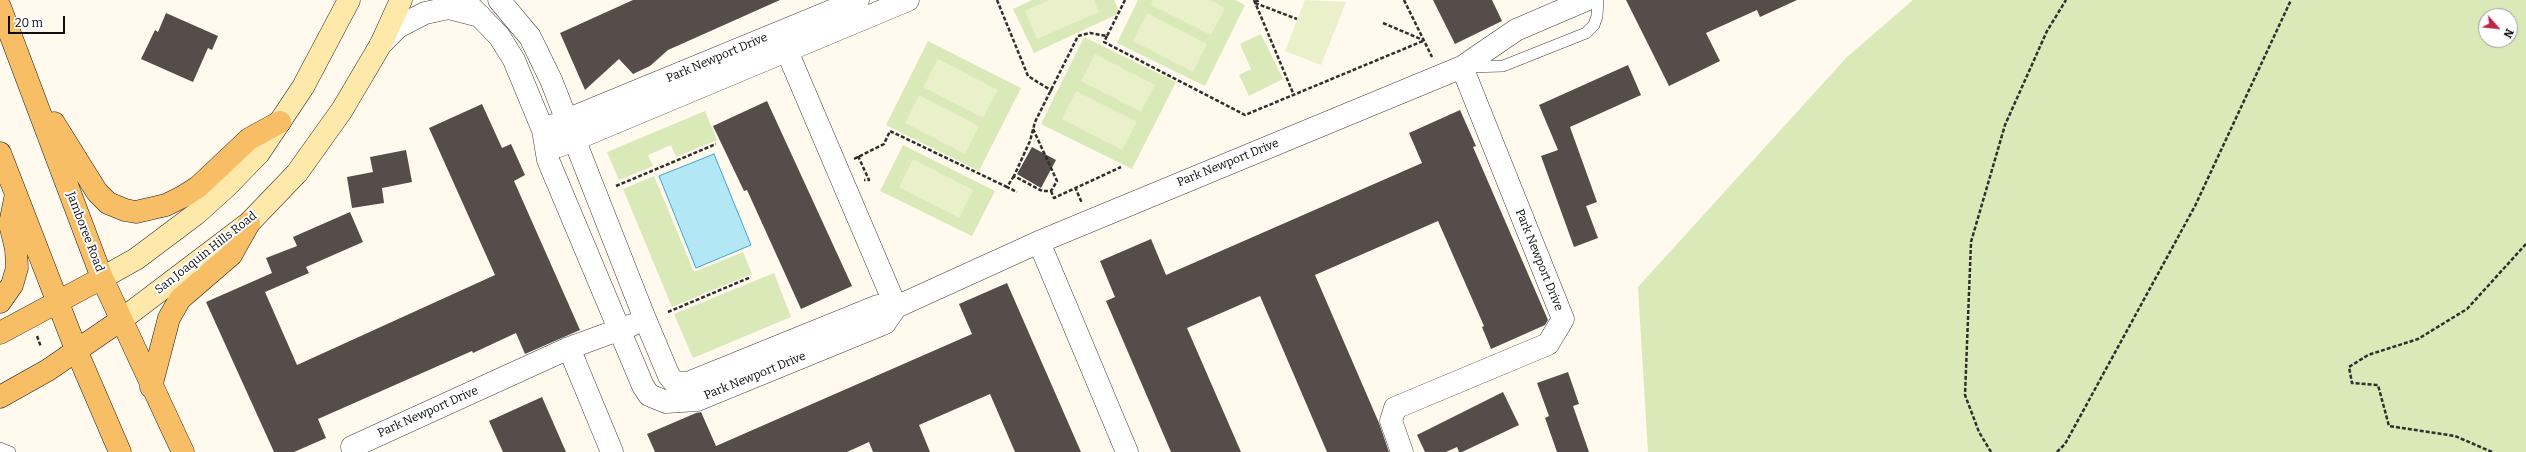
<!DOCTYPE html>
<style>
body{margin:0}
#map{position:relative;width:2526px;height:452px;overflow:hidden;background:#fff9ee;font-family:Bitter,serif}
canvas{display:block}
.north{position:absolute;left:2478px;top:8px;width:40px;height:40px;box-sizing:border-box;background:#fff;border:1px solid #9e9e9e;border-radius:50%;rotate:117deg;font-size:11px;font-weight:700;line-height:16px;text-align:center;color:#0d0d0d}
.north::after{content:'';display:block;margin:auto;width:14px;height:18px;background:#bd2644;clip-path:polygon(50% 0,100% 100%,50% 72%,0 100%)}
.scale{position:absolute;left:8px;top:16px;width:57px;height:18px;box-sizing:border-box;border:2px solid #0d0d0d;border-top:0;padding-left:5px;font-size:12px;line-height:14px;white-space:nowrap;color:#0d0d0d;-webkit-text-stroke:3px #fff;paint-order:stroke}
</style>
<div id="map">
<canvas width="2526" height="452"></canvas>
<div class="north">N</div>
<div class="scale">20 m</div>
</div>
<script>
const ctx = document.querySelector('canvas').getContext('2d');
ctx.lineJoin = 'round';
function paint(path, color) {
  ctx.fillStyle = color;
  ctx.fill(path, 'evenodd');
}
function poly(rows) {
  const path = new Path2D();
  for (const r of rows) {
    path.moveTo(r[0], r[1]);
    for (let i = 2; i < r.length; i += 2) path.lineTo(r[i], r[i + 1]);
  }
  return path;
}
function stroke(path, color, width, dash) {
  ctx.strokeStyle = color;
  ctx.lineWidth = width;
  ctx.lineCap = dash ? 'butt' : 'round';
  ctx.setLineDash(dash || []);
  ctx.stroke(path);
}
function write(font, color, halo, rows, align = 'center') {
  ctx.font = font + ' Bitter,serif';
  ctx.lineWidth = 4;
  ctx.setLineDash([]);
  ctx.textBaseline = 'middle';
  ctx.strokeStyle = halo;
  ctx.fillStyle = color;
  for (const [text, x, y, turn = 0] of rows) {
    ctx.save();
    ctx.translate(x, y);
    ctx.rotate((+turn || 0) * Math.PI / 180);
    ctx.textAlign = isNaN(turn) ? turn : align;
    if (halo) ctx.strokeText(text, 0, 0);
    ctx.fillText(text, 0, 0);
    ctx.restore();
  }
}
paint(poly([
 [1032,0,1114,0,1120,13,1034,53,1013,9],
 [1138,0,1235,0,1245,5,1205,86,1117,43],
 [1913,0,2526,0,2526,452,1648,452,1638,287,1847,57],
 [2486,16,2510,16,2510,40,2486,40],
 [1261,34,1283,79,1249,96,1239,75,1251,69,1240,44],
 [1084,37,1176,82,1132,169,1041,124],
 [928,41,1021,88,979,171,886,125],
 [705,111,717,140,676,157,671,145,648,155,653,166,619,180,607,152],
 [903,145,995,191,972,236,880,191],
 [654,176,694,272,743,252,752,274,672,307,623,189],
 [774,273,791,317,693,358,674,314]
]), '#d9e9b8');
paint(poly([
 [1049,0,1094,0,1099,12,1037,39,1025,11],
 [1153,0,1210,0,1225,8,1211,35,1151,5],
 [1305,0,1346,2,1321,65,1285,51],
 [1147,13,1207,44,1193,72,1133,41],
 [1095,54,1155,85,1141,112,1081,81],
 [938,59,998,90,983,118,923,87],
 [1076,91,1137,122,1122,150,1062,119],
 [919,95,979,126,965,154,905,123],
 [913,159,973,190,959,218,899,187]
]), '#e9f0ca');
const water = poly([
 [714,154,751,245,696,268,659,176,714,154]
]);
paint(water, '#b3e7f6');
stroke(water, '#3aa9cd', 1);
paint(poly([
 [633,0,780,0,668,50,650,66,633,74,619,59,585,90,560,33],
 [1433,0,1492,0,1502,21,1455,44],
 [1626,0,1797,0,1760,17,1757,10,1706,33,1720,61,1669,86],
 [166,13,218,36,212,50,208,48,193,82,141,59,155,30,158,32],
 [1628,65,1641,95,1570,127,1597,202,1586,206,1598,238,1574,247,1541,156,1558,150,1539,105],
 [767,101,852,286,801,309,747,190,744,191,713,126],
 [482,104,502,148,511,144,525,175,514,181,580,330,525,354,516,333,473,353,472,351,318,419,326,438,294,452,274,452,206,302,272,273,266,258,297,246,293,237,350,212,363,242,306,267,309,273,265,292,297,365,495,275,429,128],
 [1460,110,1476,146,1473,147,1548,320,1545,325,1491,349,1482,327,1484,326,1438,221,1315,275,1379,423,1389,452,1327,452,1260,296,1187,328,1241,452,1171,452,1106,301,1115,297,1100,261,1151,239,1166,275,1422,163,1409,133],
 [1032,147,1056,160,1041,188,1017,174],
 [406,150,412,182,382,188,384,203,352,208,347,177,373,172,370,157],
 [1007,283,1081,452,1015,452,990,394,919,425,930,452,873,452,869,442,847,452,655,452,647,434,696,413,701,412,716,446,972,334,959,304],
 [1568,372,1579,404,1573,406,1589,452,1557,452,1545,418,1549,416,1537,383],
 [1503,392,1519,425,1462,452,1459,452,1457,447,1446,452,1425,452,1417,435],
 [542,397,566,452,503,452,489,421]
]), '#564d4a');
const lane = poly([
 [1468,67,1503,66,1586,33,1594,25,1597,16,1598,0],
 [0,448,10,452]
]);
const street = poly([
 [464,0,499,36,514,60,543,130,548,160,643,386,649,395,666,402,697,400,885,323,896,307],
 [499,0,530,37,551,80,643,314,669,376,675,383,688,383,878,306,896,307,1039,242,1462,67,1516,30,1586,0],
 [781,37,896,307],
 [381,44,398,27,425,13,449,8,480,16],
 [552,126,858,0],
 [559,146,908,0],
 [1039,242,1127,452],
 [569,348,612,452],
 [352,447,569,348,632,325],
 [1402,452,1391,421,1395,408,1548,344,1563,319,1462,67]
]);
const secondary = poly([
 [102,278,136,259,196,214,226,187,259,153,303,87,349,0],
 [121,320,249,223,297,173,342,110,381,44,401,0]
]);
const primary = poly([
 [0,7,102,278,183,452],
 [54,123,97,192,108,203,125,210,136,212,166,205,184,196,198,187,249,139,280,122],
 [0,153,77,352,120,452],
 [0,302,12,285,17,268,16,249,10,224,16,194],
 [0,333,102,278],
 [151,387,169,318,180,299,231,255,249,223],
 [0,397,48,370,121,320]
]);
stroke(lane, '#404040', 12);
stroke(street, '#404040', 23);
stroke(secondary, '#2f2f2f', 23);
stroke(primary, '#1e1e1e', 23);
stroke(poly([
 [997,0,1028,76,1052,91],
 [1254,0,1293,93],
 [1404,0,1432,57],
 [1255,2,1260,0],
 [1255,3,1297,19],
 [1383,23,1423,40],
 [1107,36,1104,42,1245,115,1423,41],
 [1033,129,1057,181,1051,191,1042,191,1014,176,1030,141,1035,122,1078,36,1090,33,1107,36,1125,0],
 [858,156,869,180,864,180],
 [854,159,884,144,890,131,1007,187],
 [1014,176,1007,187,1017,192],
 [616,186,716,144],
 [1075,187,1082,203],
 [1051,191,1054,198,1121,167],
 [668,312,751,277],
 [37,336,41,347],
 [1991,452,1979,432,1965,395,1971,242,2005,125,2047,31,2066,0],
 [2057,452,2065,444,2195,206,2291,0],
 [2492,452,2455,436,2389,426,2378,385,2352,383,2349,367,2368,355,2418,339,2467,309,2526,244]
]), '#2f2f2f', 2.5, [4, 2]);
stroke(lane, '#fff', 11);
stroke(street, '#fff', 22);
stroke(secondary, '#fee8aa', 22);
stroke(primary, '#f8be65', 22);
write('12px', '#0d0d0d', '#fff', [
 ["Park Newport Drive",717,58,-23],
 ["Park Newport Drive",1228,163,-22],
 ["Jamboree Road",85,232,69],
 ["San Joaquin Hills Road",206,253,-38],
 ["Park Newport Drive",1539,260,68],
 ["Park Newport Drive",755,376,-22],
 ["Park Newport Drive",428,412,-24]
]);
</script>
